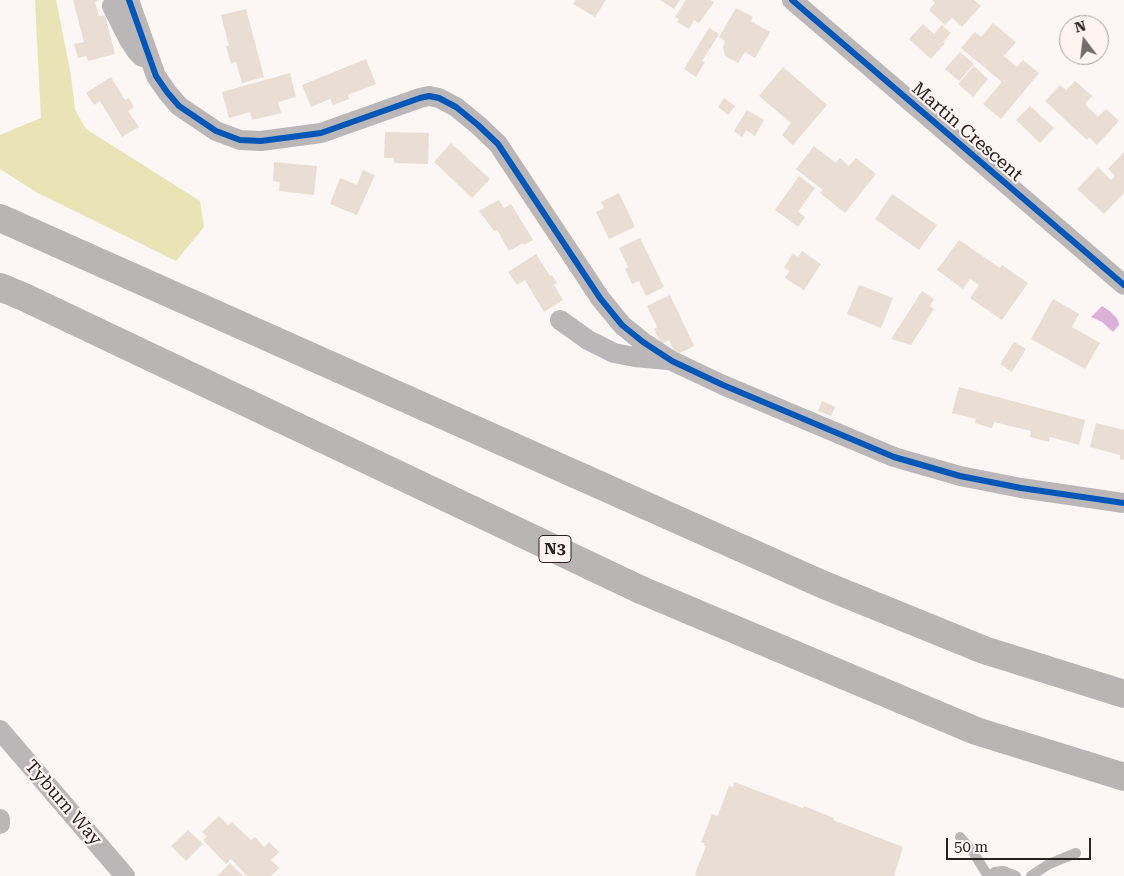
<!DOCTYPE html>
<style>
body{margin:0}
#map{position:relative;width:1124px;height:876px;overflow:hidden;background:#fcf6f4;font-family:"Roboto Serif",serif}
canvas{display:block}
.north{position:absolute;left:1059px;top:15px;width:50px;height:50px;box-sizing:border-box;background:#fff4f1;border:1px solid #a9a09d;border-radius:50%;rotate:345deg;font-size:14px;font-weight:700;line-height:20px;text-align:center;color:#272220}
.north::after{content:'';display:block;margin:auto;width:18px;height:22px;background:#726c6a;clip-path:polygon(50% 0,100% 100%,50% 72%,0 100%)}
.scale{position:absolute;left:946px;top:838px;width:145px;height:22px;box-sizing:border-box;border:2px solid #272220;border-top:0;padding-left:6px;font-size:15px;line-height:18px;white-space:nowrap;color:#272220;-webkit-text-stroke:4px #fff4f1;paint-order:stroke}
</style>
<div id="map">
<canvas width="1124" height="876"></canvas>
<div class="north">N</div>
<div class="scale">50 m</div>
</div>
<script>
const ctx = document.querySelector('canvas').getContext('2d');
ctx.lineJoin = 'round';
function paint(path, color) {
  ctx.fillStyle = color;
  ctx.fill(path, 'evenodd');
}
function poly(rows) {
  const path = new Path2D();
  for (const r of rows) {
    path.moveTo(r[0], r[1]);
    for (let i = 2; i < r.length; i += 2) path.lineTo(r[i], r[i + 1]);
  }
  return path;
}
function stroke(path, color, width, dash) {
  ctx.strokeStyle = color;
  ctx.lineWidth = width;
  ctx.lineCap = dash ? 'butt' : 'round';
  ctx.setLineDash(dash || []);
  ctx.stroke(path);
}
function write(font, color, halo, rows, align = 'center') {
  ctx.font = font + ' "Roboto Serif",serif';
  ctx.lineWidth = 4.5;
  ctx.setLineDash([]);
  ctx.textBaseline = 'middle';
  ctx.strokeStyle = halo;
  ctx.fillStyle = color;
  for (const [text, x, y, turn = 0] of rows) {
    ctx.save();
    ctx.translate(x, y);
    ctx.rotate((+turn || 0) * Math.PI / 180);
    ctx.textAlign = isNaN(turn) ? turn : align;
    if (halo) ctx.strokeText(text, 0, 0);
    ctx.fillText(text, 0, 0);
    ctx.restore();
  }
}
paint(poly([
 [35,0,56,0,71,76,75,110,86,129,200,201,204,227,176,261,36,192,0,169,0,135,41,118]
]), '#e9e3b6');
paint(poly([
 [1102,306,1111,312,1118,320,1119,325,1113,332,1102,322,1091,317]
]), '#dbb0d9');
paint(poly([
 [73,0,99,0,95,2,99,16,105,15,115,54,88,61,86,56,78,58,74,44,84,42],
 [576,0,606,0,595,17,573,4],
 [660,0,680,0,674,9],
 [686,0,710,0,714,2,699,23,694,20,689,29,677,22,679,19,675,17],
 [932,0,974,0,981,6,962,27,952,18,945,25,929,10,935,3],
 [736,8,753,17,751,21,770,32,755,58,745,52,738,63,725,56,723,47,725,41,719,37],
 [246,9,264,77,242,83,236,62,231,64,226,46,229,46,221,15],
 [993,23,1016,42,1004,56,1017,67,1023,60,1039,73,1001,119,983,104,1002,82,961,48,975,32,981,37],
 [923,24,934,34,942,25,951,33,943,42,945,43,931,59,909,39],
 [709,28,719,34,702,61,705,62,696,77,684,69],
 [960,52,974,64,959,81,945,69],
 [366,59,376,84,348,95,349,99,333,105,330,99,311,107,302,85],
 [974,66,988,79,973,97,958,84],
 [783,67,827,105,793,145,782,135,791,123,759,96],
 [290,73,296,97,278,102,281,113,252,120,250,112,229,118,222,92],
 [111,77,125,100,129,98,134,107,128,111,139,127,122,137,100,101,94,105,86,93],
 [1075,81,1092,96,1085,104,1098,117,1106,109,1119,121,1097,145,1089,137,1087,140,1045,101,1060,85,1066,90],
 [724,98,735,106,728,115,718,107],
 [1030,106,1054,128,1040,143,1016,120],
 [747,110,764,120,755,136,746,130,742,137,734,131],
 [385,132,429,133,428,164,394,163,394,158,384,158],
 [451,143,490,179,472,198,434,162],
 [814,146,836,163,840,158,849,166,856,158,876,174,845,213,820,193,823,190,796,169],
 [1124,152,1124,193,1104,214,1077,189,1098,167,1111,180,1115,176,1108,169],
 [274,162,317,166,314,195,279,191,280,182,273,181],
 [363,170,375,175,357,215,330,204,340,178,357,185],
 [799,176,815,188,798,212,805,217,798,227,775,210],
 [619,193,635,227,609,239,596,212,604,208,601,202],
 [892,194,937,225,919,250,875,219],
 [499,200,504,208,511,204,533,240,524,245,523,243,509,251,497,230,494,231,479,211],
 [640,238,664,287,646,296,639,281,632,284,625,269,628,267,619,248],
 [959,240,1000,268,1002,265,1028,283,1002,320,970,298,979,285,970,279,963,289,937,270],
 [802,251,821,264,804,290,785,278,789,271,784,267,793,253,798,257],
 [536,254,550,276,552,275,557,283,554,285,563,300,544,312,525,280,517,285,508,272],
 [859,285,893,298,881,328,847,314],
 [922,291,934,299,930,306,934,309,911,345,891,339],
 [670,295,694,346,676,355,669,340,661,344,654,329,657,327,647,306],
 [1053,299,1079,314,1072,327,1100,343,1085,369,1031,339],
 [1014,342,1026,349,1012,372,1000,364],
 [959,387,1085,420,1079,445,1050,437,1049,442,1030,437,1031,431,994,422,992,428,975,423,976,419,952,413],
 [822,401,835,407,831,416,818,411],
 [1096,423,1124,430,1124,460,1120,459,1120,455,1090,447],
 [734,782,803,808,804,806,834,818,833,820,903,847,894,876,697,876,695,874,706,846,704,845,705,843,701,842,712,814,717,816,718,815,729,786,733,787],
 [219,816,228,825,232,822,251,840,255,837,264,847,269,842,279,852,271,860,279,868,271,876,247,876,231,859,226,864,203,840,207,836,202,832],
 [188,830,203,844,186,861,171,846],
 [230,863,243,876,217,876]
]), '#eaded4');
stroke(poly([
 [960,837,973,852,988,876],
 [988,876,995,872,1003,871,1016,876],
 [1031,876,1049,864,1076,853]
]), '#bbb7b8', 10);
stroke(poly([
 [129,0,156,76,167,92,179,106,216,131,240,140,261,141,321,133,420,98,429,96,439,98,456,107,478,125,498,144,600,298,622,325,643,342,672,361,723,385,894,457,960,476,1021,488,1124,503],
 [792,0,1124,285],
 [112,6,129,40,137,52,142,57],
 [560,320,588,340,614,353,635,357,668,360],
 [0,730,125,876],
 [0,819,0,824]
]), '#bbb7b8', 20);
stroke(poly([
 [0,218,824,585,984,650,1124,694],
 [0,287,24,297,641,590,976,731,1124,777]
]), '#b8b5b4', 28);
stroke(poly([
 [129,0,156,76,167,92,179,106,216,131,240,140,261,141,321,133,420,98,429,96,439,98,456,107,478,125,498,144,600,298,622,325,643,342,672,361,723,385,894,457,960,476,1021,488,1124,503],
 [792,0,1124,285]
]), '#0057b8', 6);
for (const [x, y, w] of [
 [555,549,32]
]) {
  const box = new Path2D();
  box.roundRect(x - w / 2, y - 13.5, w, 27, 4);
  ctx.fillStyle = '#fff4f1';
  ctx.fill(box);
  stroke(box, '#272220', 1);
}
write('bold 16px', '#272220', null, [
 ["N3",555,549]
]);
write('18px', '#272220', '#fff4f1', [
 ["Martin Crescent",967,132,41],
 ["Tyburn Way",63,803,49]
]);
</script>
